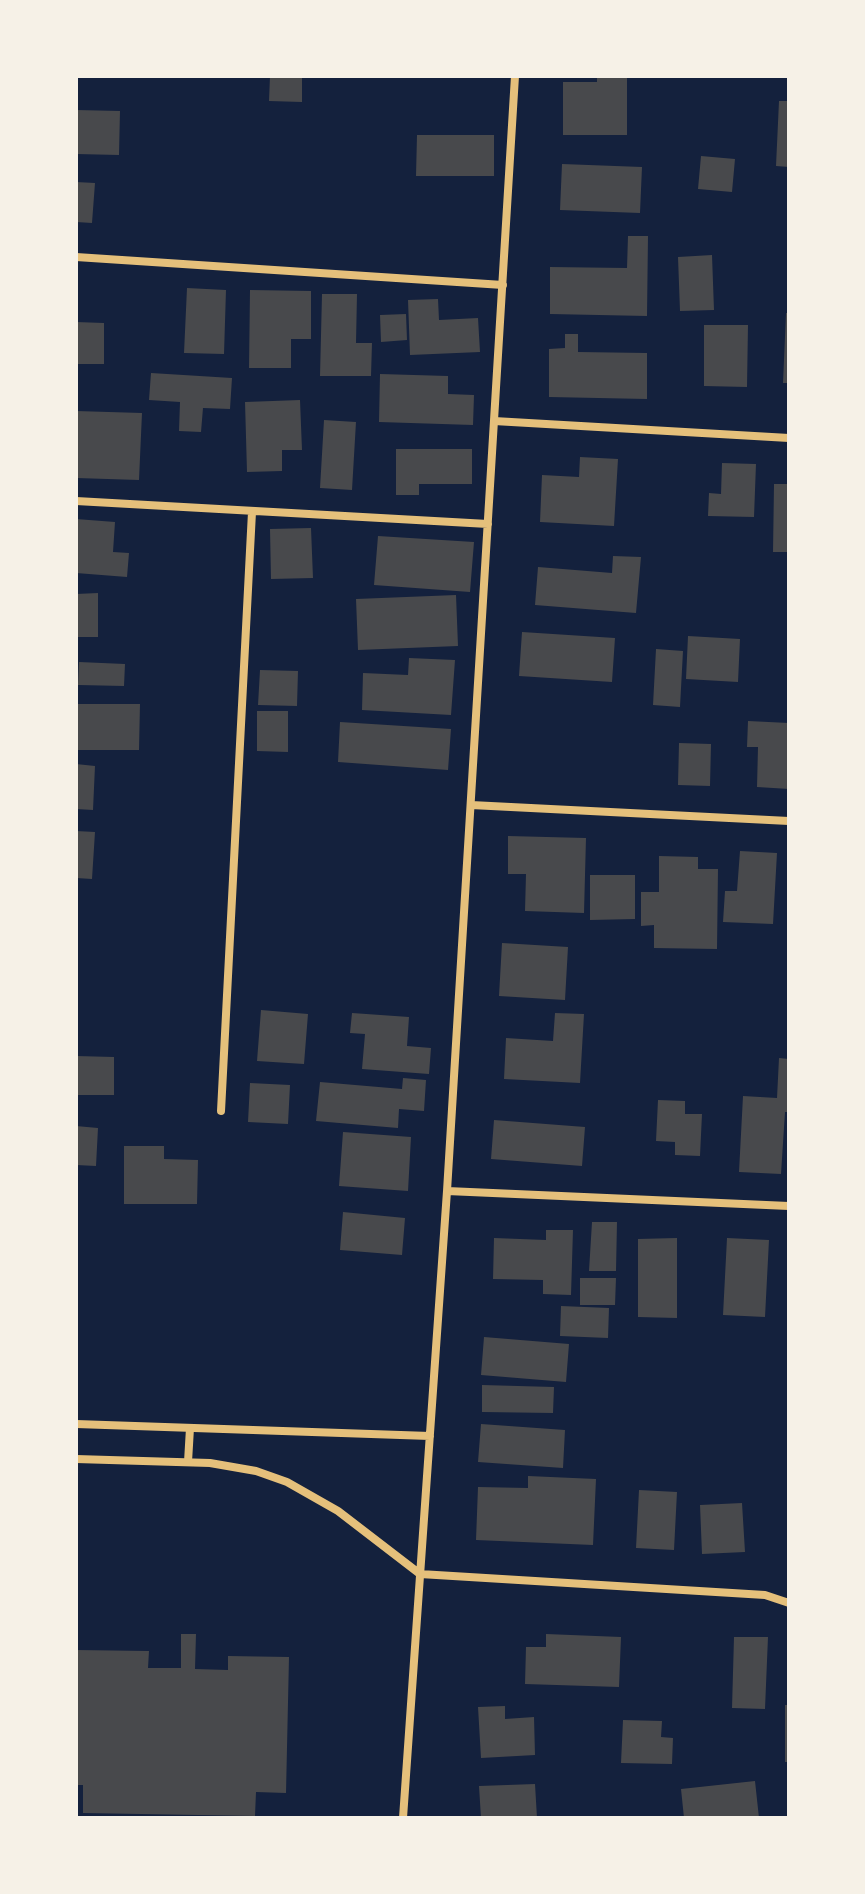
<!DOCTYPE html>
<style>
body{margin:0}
#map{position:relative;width:865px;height:1894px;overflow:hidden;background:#14213d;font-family:Montserrat,sans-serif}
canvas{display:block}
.frame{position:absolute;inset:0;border:78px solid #f6f1e7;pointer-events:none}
</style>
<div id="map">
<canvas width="865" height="1894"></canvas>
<div class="frame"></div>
</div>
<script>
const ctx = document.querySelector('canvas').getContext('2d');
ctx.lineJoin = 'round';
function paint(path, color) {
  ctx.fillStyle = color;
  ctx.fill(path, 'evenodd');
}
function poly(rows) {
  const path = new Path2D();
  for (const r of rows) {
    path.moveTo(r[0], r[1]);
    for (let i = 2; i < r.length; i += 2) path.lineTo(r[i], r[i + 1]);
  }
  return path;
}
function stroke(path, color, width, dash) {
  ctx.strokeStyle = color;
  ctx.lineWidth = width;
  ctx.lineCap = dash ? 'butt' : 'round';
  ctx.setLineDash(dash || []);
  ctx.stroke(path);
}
paint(poly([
 [270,76,302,76,302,102,269,101],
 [597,76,627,76,627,135,563,135,563,82,597,82],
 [779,101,789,101,789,167,776,166],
 [76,110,120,111,119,155,76,154],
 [417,135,494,135,494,176,416,176],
 [701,156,735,159,732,192,698,189],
 [562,164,642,167,640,213,560,210],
 [76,182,95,183,92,223,76,222],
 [628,236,648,236,647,316,550,314,550,267,627,268],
 [712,255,714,310,680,311,678,257],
 [187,288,226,290,224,354,184,353],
 [250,290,311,291,311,339,291,339,291,368,249,368],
 [322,294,357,294,356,343,372,343,371,376,320,376],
 [438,299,439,320,478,318,480,352,410,355,408,300],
 [786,313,789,313,789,383,783,383],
 [406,314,407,340,381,342,380,315],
 [76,322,104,323,104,364,76,364],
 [704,325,748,325,747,387,704,386],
 [565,334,578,334,578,352,647,353,647,399,549,397,549,349,565,348],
 [151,373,232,378,230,409,203,408,201,432,179,431,180,402,149,400],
 [380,374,448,376,448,394,474,395,473,425,379,422],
 [300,400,302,450,282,450,282,471,247,472,245,402],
 [76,411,142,413,139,480,76,478],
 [324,420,356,422,352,490,320,488],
 [396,449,472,449,472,484,419,484,419,495,396,495],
 [580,457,618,459,614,526,540,522,542,475,579,477],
 [722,463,756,464,754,517,708,516,709,493,721,494],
 [774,484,789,484,789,552,773,552],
 [76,519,115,522,113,552,129,553,127,577,76,573],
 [311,528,313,578,271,579,270,529],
 [378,536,474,542,470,592,374,585],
 [613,556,641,557,636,613,535,605,538,567,612,573],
 [98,593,98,637,76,637,76,594],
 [456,595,458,646,358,650,356,599],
 [522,632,615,638,612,682,519,676],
 [688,636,740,639,738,682,686,679],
 [656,649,683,651,680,707,653,705],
 [409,658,455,660,451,715,362,710,363,673,408,675],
 [79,662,125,664,124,686,78,685],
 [260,670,298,671,297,706,258,705],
 [76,704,140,704,139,750,76,750],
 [257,711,288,711,288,752,257,751],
 [748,721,789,723,789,789,757,787,758,747,747,747],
 [340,722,451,729,448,770,338,762],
 [679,743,711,744,710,786,678,785],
 [76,764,95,766,93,810,76,809],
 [76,831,95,832,92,879,76,878],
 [508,836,586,838,584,913,525,911,526,874,508,874],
 [740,851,777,853,773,924,723,922,725,891,737,891],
 [659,856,698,857,698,869,718,869,717,949,654,948,654,925,641,926,641,892,659,892],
 [590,875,635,875,635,919,590,920],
 [502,943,568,947,565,1000,499,996],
 [261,1010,308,1014,304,1064,257,1061],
 [352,1013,409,1017,407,1046,431,1048,429,1074,362,1069,365,1034,350,1033],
 [555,1013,584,1014,580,1083,504,1079,506,1038,553,1041],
 [76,1056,114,1057,114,1095,76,1095],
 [779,1058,789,1059,789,1112,785,1112,781,1174,739,1172,743,1096,777,1098],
 [403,1078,426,1080,424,1111,399,1109,398,1128,316,1121,320,1082,402,1089],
 [250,1083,290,1085,288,1124,248,1122],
 [658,1100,685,1101,685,1114,702,1114,700,1156,675,1155,675,1142,656,1141],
 [494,1120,585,1127,582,1166,491,1159],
 [76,1126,98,1128,96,1166,76,1165],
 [343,1132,411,1137,408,1191,339,1186],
 [124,1146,164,1146,164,1159,198,1160,197,1204,124,1204],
 [343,1212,405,1218,402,1255,340,1250],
 [592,1222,617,1222,616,1271,589,1271],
 [546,1230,573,1230,571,1295,543,1294,543,1280,493,1279,494,1238,546,1240],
 [677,1238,677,1318,638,1317,638,1239],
 [727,1238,769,1240,765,1317,723,1315],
 [580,1278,616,1278,615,1305,580,1305],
 [561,1306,609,1308,608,1338,560,1336],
 [484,1337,569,1344,566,1382,481,1375],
 [482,1385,554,1387,553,1413,482,1412],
 [481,1424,565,1430,563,1468,478,1462],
 [528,1476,596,1479,593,1545,476,1540,478,1487,528,1488],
 [639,1490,677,1492,674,1550,636,1548],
 [742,1503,745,1552,702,1554,700,1505],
 [181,1634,196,1634,195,1669,228,1670,228,1656,289,1657,286,1793,256,1792,255,1816,83,1813,83,1785,76,1785,76,1650,149,1651,148,1668,181,1668],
 [546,1634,621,1637,619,1687,525,1684,526,1647,546,1647],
 [734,1637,768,1637,765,1709,732,1708],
 [785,1705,789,1705,789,1762,785,1762],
 [505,1706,505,1719,534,1717,535,1755,481,1758,478,1707],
 [623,1720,662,1721,661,1737,673,1738,672,1764,621,1763],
 [755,1781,759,1818,684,1818,681,1789],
 [535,1784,537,1818,481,1818,479,1786]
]), '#48494c');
stroke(poly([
 [76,257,503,285],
 [494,421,789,438],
 [76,501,488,524],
 [471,805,789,821],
 [221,1111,252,512],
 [447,1191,789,1206],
 [76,1424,430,1436],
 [76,1459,210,1463,256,1471,287,1482,338,1511,420,1574,765,1595,789,1603],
 [188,1462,190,1428],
 [403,1818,447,1191,515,76]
]), '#e5c07b', 8);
</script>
